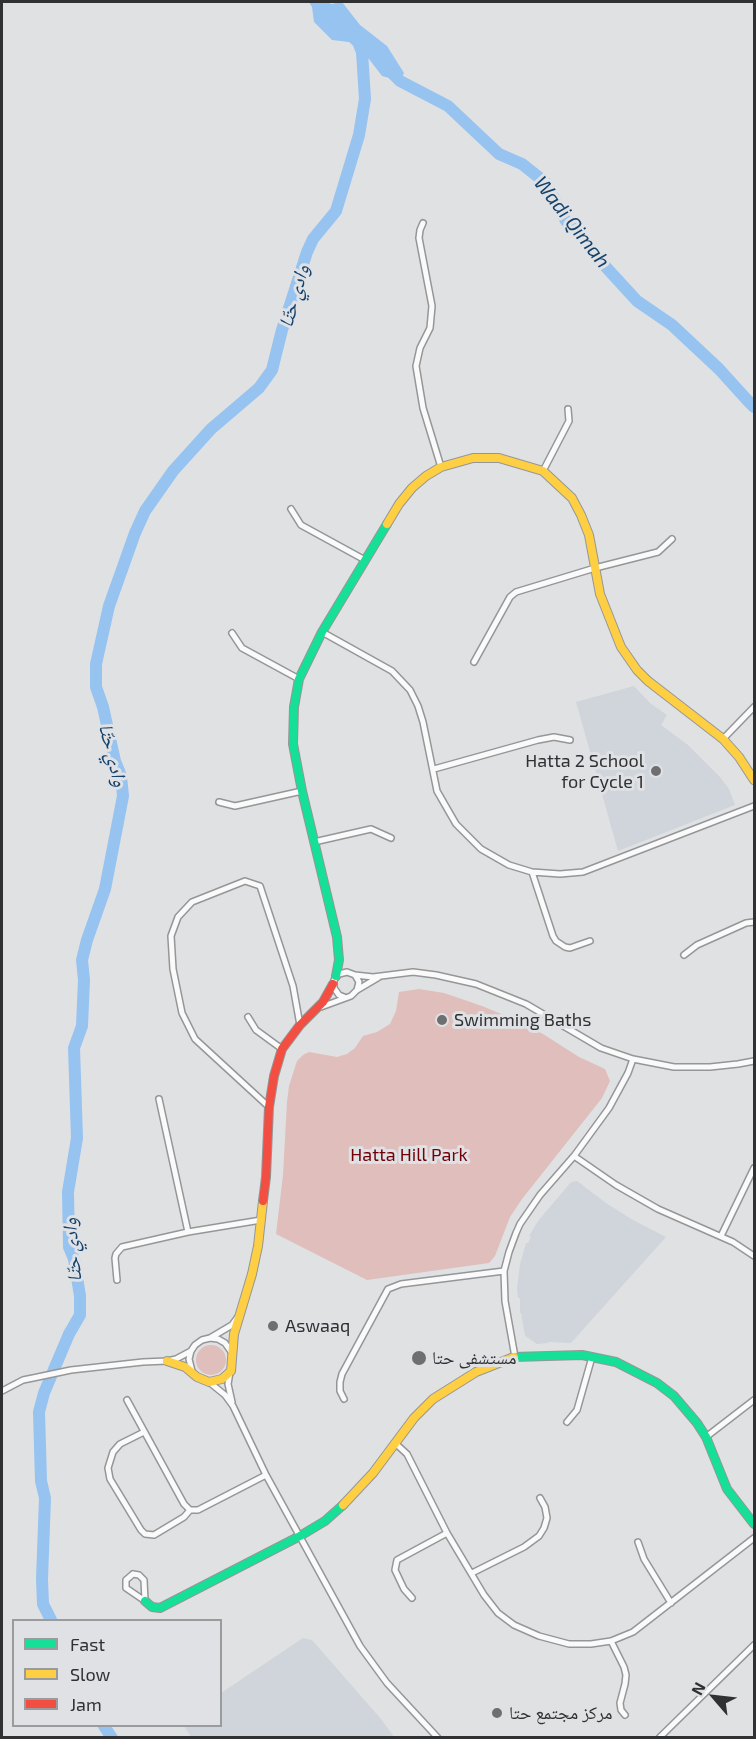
<!DOCTYPE html>
<meta charset="utf-8">
<style>
body{margin:0}
#map{position:relative;width:756px;height:1739px;overflow:hidden;background:#e0e1e3;font-family:"Exo 2",sans-serif}
canvas{display:block}
.frame{position:absolute;inset:0;border:3px solid #303132;pointer-events:none}
.legend{position:absolute;left:12px;top:1619px;width:210px;height:108px;box-sizing:border-box;background:#dfe1e4;border:2px solid #999b9d;margin:0;padding:8px 10px;list-style:none;font-size:18px;color:#303132}
.legend li{display:flex;align-items:center;gap:12px;height:30px}
.legend b{width:30px;border:2px solid #999b9d}
.north{position:absolute;left:684px;top:1667px;width:60px;height:60px;-webkit-text-stroke:4px #dfe1e4;paint-order:stroke;rotate:298deg;font-size:16px;font-weight:700;line-height:24px;text-align:center;color:#303132}
.north::after{content:'';display:block;margin:auto;width:21px;height:27px;background:#303132;clip-path:polygon(50% 0,100% 100%,50% 72%,0 100%)}
</style>
<div id="map">
<canvas width="756" height="1739"></canvas>
<div class="frame"></div>
<ul class="legend">
<li><b style="height:8px;background:#16e098"></b>Fast</li>
<li><b style="height:8px;background:#ffcf43"></b>Slow</li>
<li><b style="height:8px;background:#f24e42"></b>Jam</li>
</ul>
<div class="north">N</div>
</div>
<script>
const ctx = document.querySelector('canvas').getContext('2d');
ctx.lineJoin = 'round';
function paint(path, color) {
  ctx.fillStyle = color;
  ctx.fill(path, 'evenodd');
}
function poly(rows) {
  const path = new Path2D();
  for (const r of rows) {
    if (r.length === 3) {
      path.moveTo(r[0] + r[2], r[1]);
      path.arc(r[0], r[1], r[2], 0, 2 * Math.PI);
      continue;
    }
    path.moveTo(r[0], r[1]);
    for (let i = 2; i < r.length; i += 2) path.lineTo(r[i], r[i + 1]);
  }
  return path;
}
function stroke(path, color, width, dash) {
  ctx.strokeStyle = color;
  ctx.lineWidth = width;
  ctx.lineCap = dash ? 'butt' : 'round';
  ctx.setLineDash(dash || []);
  ctx.stroke(path);
}
function write(font, color, halo, rows, align = 'center') {
  ctx.font = font + ' "Exo 2","Noto Naskh Arabic",sans-serif';
  ctx.lineWidth = 6;
  ctx.setLineDash([]);
  ctx.textBaseline = 'middle';
  ctx.strokeStyle = halo;
  ctx.fillStyle = color;
  for (const [text, x, y, turn = 0] of rows) {
    ctx.save();
    ctx.translate(x, y);
    ctx.rotate((+turn || 0) * Math.PI / 180);
    ctx.textAlign = isNaN(turn) ? turn : align;
    if (halo) ctx.strokeText(text, 0, 0);
    ctx.fillText(text, 0, 0);
    ctx.restore();
  }
}
paint(poly([
 [634,686,650,703,667,715,661,725,688,745,720,777,729,789,735,805,618,851,576,702],
 [577,1181,606,1203,633,1220,666,1237,571,1343,549,1342,548,1343,537,1344,525,1336,521,1313,520,1313,520,1298,518,1298,517,1289,520,1264,526,1243,528,1243,531,1237,529,1236,538,1221,571,1182],
 [303,1638,312,1640,381,1719,394,1737,191,1737,184,1726,220,1726,221,1693]
]), '#d0d5db');
paint(poly([
 [419,989,444,993,482,1006,511,1018,543,1034,579,1057,605,1069,610,1081,602,1098,522,1199,510,1217,495,1256,489,1263,367,1280,276,1234,283,1175,287,1102,289,1086,297,1061,303,1055,309,1052,337,1057,347,1054,355,1048,363,1036,377,1032,390,1024,396,1011,399,992],
 [211,1360,15]
]), '#dfbebb');
paint(poly([
 [309,2,328,2,331,4,342,2,360,25,387,46,404,73,400,81,382,76,369,59,349,42,332,40,314,22,312,7]
]), '#96c3f0');
stroke(poly([
 [390,71,400,81,448,106,499,154,522,164,546,183,566,221,578,231,604,265,637,301,672,325,719,369,748,401,754,407],
 [51,1620,43,1604,42,1579,45,1498,41,1481,39,1412,44,1393,69,1334,80,1315,80,1296,74,1259,69,1247,68,1192,77,1138,74,1048,82,1026,84,980,82,960,87,940,105,889,123,796,121,776,115,761,103,707,96,687,96,664,109,606,135,533,145,511,173,471,211,429,259,388,272,370,282,330,307,252,313,239,336,211,359,135,365,99,362,52,356,37],
 [104,1726,112,1738]
]), '#96c3f0', 12);
const street = poly([
 [423,223,420,230,419,238,432,306,430,328,420,348,416,366,423,408,441,467],
 [543,471,569,421,568,409],
 [291,509,301,525,365,560],
 [322,632,392,671,410,690,418,706,423,722,437,791,456,824,481,849,509,865,532,872,560,874,583,872,754,806],
 [232,633,242,648,299,679],
 [474,662,510,597,516,592,595,568,658,552,672,539],
 [723,739,754,707],
 [434,769,538,740,554,737,570,740],
 [219,802,235,806,302,791],
 [314,842,371,829,391,838],
 [532,872,553,936,556,941,565,947,570,948,590,941],
 [684,955,697,945,746,923,754,922],
 [355,975,373,977,413,972,436,975,476,984,526,1004,601,1048,633,1059,674,1067,710,1067,738,1064,754,1061],
 [344,997,339,995,334,988,334,980,339,974,347,972,355,975,359,982,357,990],
 [321,1007,351,996,357,990,379,977],
 [248,1017,256,1030,282,1049],
 [159,1099,188,1232],
 [269,1107,195,1039,182,1013,173,969,171,936,178,917,192,902,245,881,260,886,293,986,300,1025],
 [574,1156,616,1185,658,1209,733,1242,754,1256],
 [721,1236,754,1168],
 [117,1280,115,1258,116,1254,122,1247,188,1232,261,1220],
 [210,1338,232,1325,237,1318],
 [515,1357,505,1301,504,1271,509,1252,516,1233,520,1224,540,1195,574,1156,609,1108,628,1073,633,1059],
 [192,1371,189,1359,191,1351,195,1345,202,1340,210,1338,218,1339,225,1343,232,1353],
 [230,1372,228,1384,232,1402],
 [209,1382,225,1395,233,1406,266,1475,360,1646,387,1683,438,1738],
 [2,1391,23,1380,33,1378,71,1370,143,1362,167,1361,176,1359,191,1351],
 [344,1399,340,1391,340,1382,342,1374,388,1289,401,1284,504,1271],
 [127,1400,184,1504,190,1510,198,1510,266,1475],
 [567,1422,577,1410,592,1357],
 [144,1432,120,1444,113,1452,108,1468,110,1479,141,1530,145,1534,154,1535,184,1517,190,1510],
 [706,1437,754,1400],
 [395,1443,407,1454,447,1533,484,1595,498,1613,514,1625,539,1636,569,1644,591,1644,611,1641,633,1632,754,1538],
 [638,1542,644,1559,671,1603],
 [472,1573,524,1547,539,1536,544,1528,547,1518,545,1507,540,1498],
 [133,1574,139,1575,144,1580,145,1601,126,1588,126,1580,133,1574],
 [412,1598,404,1589,395,1570,397,1560,447,1533],
 [611,1641,624,1667,626,1675,625,1684,620,1703,621,1710,625,1715],
 [659,1738,754,1645]
]);
const fast = poly([
 [336,976,339,960,337,937,302,791,293,744,294,707,299,679,322,632,387,524],
 [514,1357,582,1355,616,1362,657,1383,674,1396,697,1423,706,1437,727,1489,754,1524],
 [145,1601,152,1607,160,1608,300,1536,325,1521,343,1505]
]);
const slow = poly([
 [387,524,399,504,412,488,426,476,441,467,473,458,499,458,543,471,572,498,581,515,589,535,600,594,621,647,637,670,648,681,723,739,739,757,754,780],
 [167,1361,185,1367,197,1377,209,1382,222,1379,231,1371,234,1334,252,1274,258,1246,263,1201],
 [343,1505,373,1473,414,1418,433,1399,476,1372,514,1357]
]);
const jam = poly([
 [263,1201,266,1177,269,1107,274,1076,282,1049,300,1025,323,1002,333,984]
]);
stroke(street, '#959697', 8);
stroke(fast, '#959697', 10);
stroke(slow, '#959697', 10);
stroke(jam, '#959697', 10);
stroke(street, '#fafafb', 5);
stroke(fast, '#16e098', 8);
stroke(slow, '#ffcf43', 8);
stroke(jam, '#f24e42', 8);
for (const [x, y, r, color] of [
 [656,771,6,"#6e6f70"],
 [442,1020,6,"#6e6f70"],
 [273,1326,6,"#6e6f70"],
 [419,1358,8,"#6e6f70"],
 [497,1713,6,"#6e6f70"]
]) {
  const dot = new Path2D();
  dot.arc(x, y, r, 0, 2 * Math.PI);
  ctx.fillStyle = color;
  ctx.fill(dot);
  stroke(dot, '#dfe1e4', 2);
}
write('18px', '#303132', '#dfe1e4', [
 ["Hatta 2 School",644,761,"right"],
 ["for Cycle 1",644,782,"right"],
 ["Swimming Baths",454,1020],
 ["Aswaaq",285,1326],
 ["مستشفى حتا",432,1358],
 ["مركز مجتمع حتا",509,1713]
], 'left');
write('18px', '#720007', '#dfe1e4', [
 ["Hatta Hill Park",409,1155]
]);
write('italic 20px', '#14426a', '#dfe1e4', [
 ["Wadi Qimah",572,222,52],
 ["وادي حتّا",294,296,-74],
 ["وادي حتّا",113,755,76],
 ["وادي حتّا",72,1250,-95]
]);
</script>
